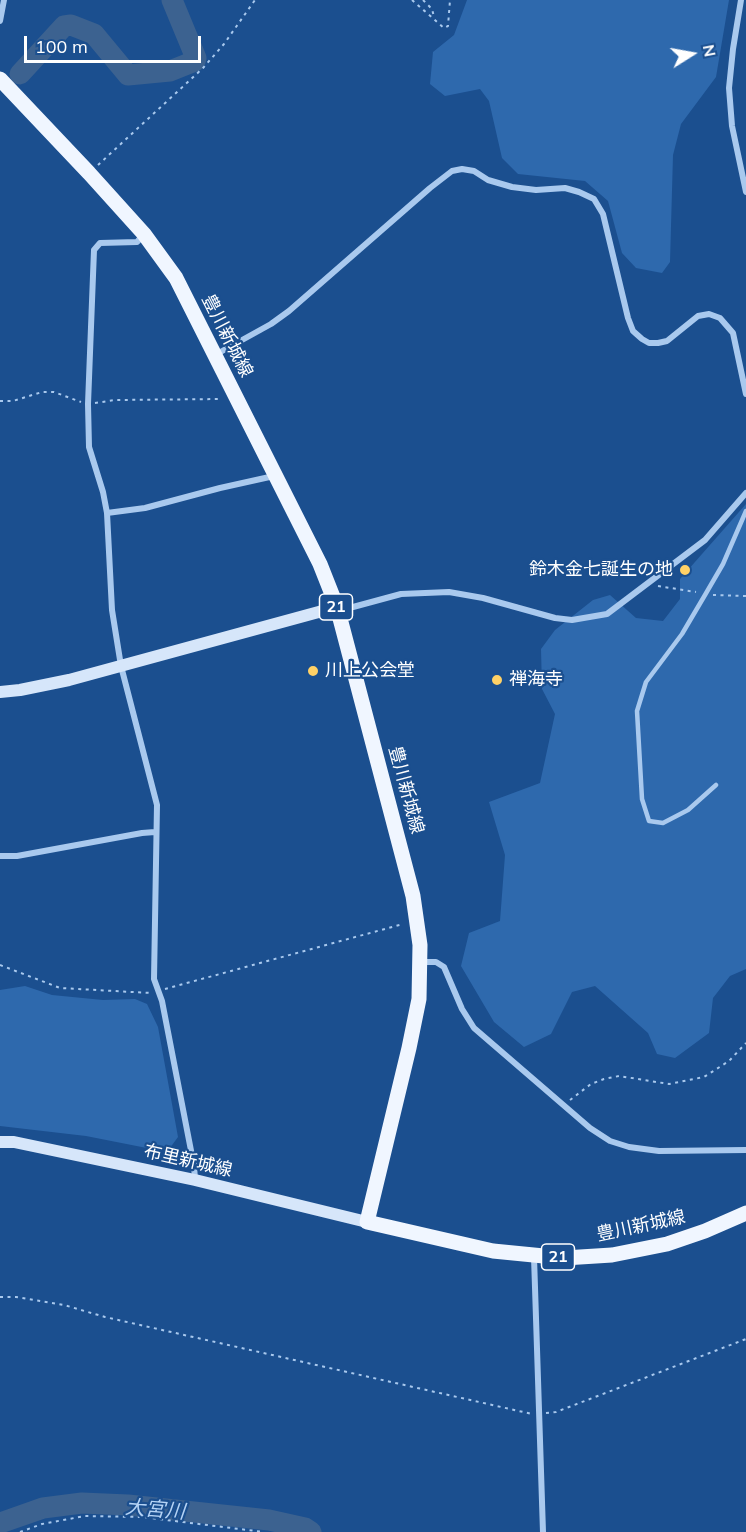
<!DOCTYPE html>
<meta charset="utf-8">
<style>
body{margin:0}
#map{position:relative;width:746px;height:1532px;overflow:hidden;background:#1b4f8f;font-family:Mulish,sans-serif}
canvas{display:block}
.north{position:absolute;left:662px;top:24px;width:60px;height:60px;-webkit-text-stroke:4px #1b4f8f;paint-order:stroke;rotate:79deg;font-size:16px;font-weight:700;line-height:24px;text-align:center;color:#fff}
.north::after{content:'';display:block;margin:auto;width:21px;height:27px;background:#fff;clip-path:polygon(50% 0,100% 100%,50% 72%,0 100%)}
.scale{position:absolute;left:24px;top:36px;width:177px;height:27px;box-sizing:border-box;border:3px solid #fff;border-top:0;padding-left:8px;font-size:18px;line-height:21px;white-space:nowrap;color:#fff;-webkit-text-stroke:4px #1b4f8f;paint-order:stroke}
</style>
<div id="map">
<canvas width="746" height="1532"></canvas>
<div class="north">N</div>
<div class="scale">100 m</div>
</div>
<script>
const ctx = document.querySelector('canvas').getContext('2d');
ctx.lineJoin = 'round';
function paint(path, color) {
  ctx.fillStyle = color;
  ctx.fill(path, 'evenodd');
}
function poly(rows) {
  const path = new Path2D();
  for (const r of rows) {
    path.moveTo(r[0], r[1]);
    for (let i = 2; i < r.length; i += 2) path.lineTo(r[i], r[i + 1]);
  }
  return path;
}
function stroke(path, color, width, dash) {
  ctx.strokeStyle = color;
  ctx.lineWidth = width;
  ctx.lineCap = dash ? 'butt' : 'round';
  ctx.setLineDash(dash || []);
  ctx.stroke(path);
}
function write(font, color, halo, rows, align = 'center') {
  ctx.font = font + ' Mulish,"Noto Sans JP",sans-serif';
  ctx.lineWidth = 4.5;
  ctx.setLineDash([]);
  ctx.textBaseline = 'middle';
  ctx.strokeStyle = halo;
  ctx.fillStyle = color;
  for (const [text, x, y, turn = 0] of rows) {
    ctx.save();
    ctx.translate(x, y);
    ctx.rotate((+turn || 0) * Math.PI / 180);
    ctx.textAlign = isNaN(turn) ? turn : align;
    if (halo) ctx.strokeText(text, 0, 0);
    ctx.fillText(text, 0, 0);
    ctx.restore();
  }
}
paint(poly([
 [467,0,729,0,716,77,681,124,673,155,670,262,662,273,636,268,622,253,608,201,585,181,518,174,502,158,489,101,480,89,445,96,430,84,433,52,454,35],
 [746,504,746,969,730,976,713,998,709,1033,675,1058,657,1054,648,1033,595,986,572,992,551,1034,524,1047,494,1022,461,966,469,933,500,921,505,855,489,802,540,783,555,714,542,689,541,649,555,630,593,600,610,595,636,618,663,621,680,599,680,579],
 [25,986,52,995,103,1000,135,999,147,1004,158,1027,178,1137,167,1152,86,1136,0,1126,0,990]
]), '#2e69ad');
stroke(poly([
 [20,74,64,26,71,25,94,34,128,75,170,71,195,61,196,58,172,0],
 [0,1523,43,1508,82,1503,128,1505,269,1520,305,1528,311,1532]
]), '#3c6290', 21);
stroke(poly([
 [412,0,444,28,448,26,450,0],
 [423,0,432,9,434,17],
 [98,165,203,68,224,44,255,0],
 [0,401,13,401,42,392,54,392,81,402],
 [95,403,115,400,221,399],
 [658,586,696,592],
 [713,595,746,596],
 [0,965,60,988,151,993],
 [165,989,403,924],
 [570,1100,591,1084,604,1079,619,1076,669,1084,704,1077,729,1061,746,1043],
 [0,1297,16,1297,64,1305,105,1317,532,1414],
 [546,1413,556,1412,746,1339],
 [20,1532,42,1524,85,1516,142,1517,264,1532]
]), '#a9c9ee', 2, [3, 4.5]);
stroke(poly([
 [716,785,688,810,663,823,649,821,642,799,637,711,646,682,682,634,705,595,723,564,746,511]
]), '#a9c9ee', 4.5);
stroke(poly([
 [741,0,733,49,729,88,732,126,746,192],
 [0,21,4,0],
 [215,355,271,324,289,311,430,188,452,171,462,169,474,171,488,180,512,187,536,190,565,188,579,192,594,199,603,214,628,318,633,331,642,339,649,343,658,343,667,341,698,316,709,314,720,318,733,333,746,394],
 [107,513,103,492,89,447,88,404,94,250,100,243,137,242,144,234],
 [337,607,353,607,401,594,449,592,483,598,555,618,572,620,607,614,705,540,746,493],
 [0,856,17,856,142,833,155,832],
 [421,962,436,962,444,967,462,1009,474,1028,590,1128,610,1141,629,1147,659,1151,746,1150],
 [195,1179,194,1166,162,1001,154,979,157,805,121,666,112,610,107,513,145,508,220,488,274,476],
 [534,1257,543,1532]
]), '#a9c9ee', 6);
stroke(poly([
 [0,692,20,690,69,680,337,607],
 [0,1142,14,1142,195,1180,367,1222]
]), '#d6e6fa', 12);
stroke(poly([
 [0,79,89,173,144,234,176,278,320,564,337,607,413,896,420,945,419,999,409,1048,367,1222,493,1251,564,1258,612,1255,667,1244,705,1231,746,1213]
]), '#f0f6ff', 15);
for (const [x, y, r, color] of [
 [685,570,6,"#ffd166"],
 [313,671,6,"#ffd166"],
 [497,680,6,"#ffd166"]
]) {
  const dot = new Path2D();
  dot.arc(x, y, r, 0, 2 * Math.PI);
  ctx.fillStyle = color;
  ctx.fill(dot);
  stroke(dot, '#1b4f8f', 2);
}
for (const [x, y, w] of [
 [336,607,33],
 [558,1257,33]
]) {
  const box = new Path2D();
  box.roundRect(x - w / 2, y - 13, w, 26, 4.5);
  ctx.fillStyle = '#1b4f8f';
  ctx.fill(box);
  stroke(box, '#fff', 1.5);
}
write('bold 16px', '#fff', null, [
 ["21",336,607],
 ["21",558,1257]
]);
write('18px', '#fff', '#1b4f8f', [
 ["豊川新城線",227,336,63],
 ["豊川新城線",406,790,75],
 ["布里新城線",188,1161,13],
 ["豊川新城線",641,1226,-12]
]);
write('18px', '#fff', '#1b4f8f', [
 ["鈴木金七誕生の地",673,570,"right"],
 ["川上公会堂",325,671],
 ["禅海寺",509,680]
], 'left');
write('italic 20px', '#b5d3f5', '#1b4f8f', [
 ["大宮川",155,1510,5]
]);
</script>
